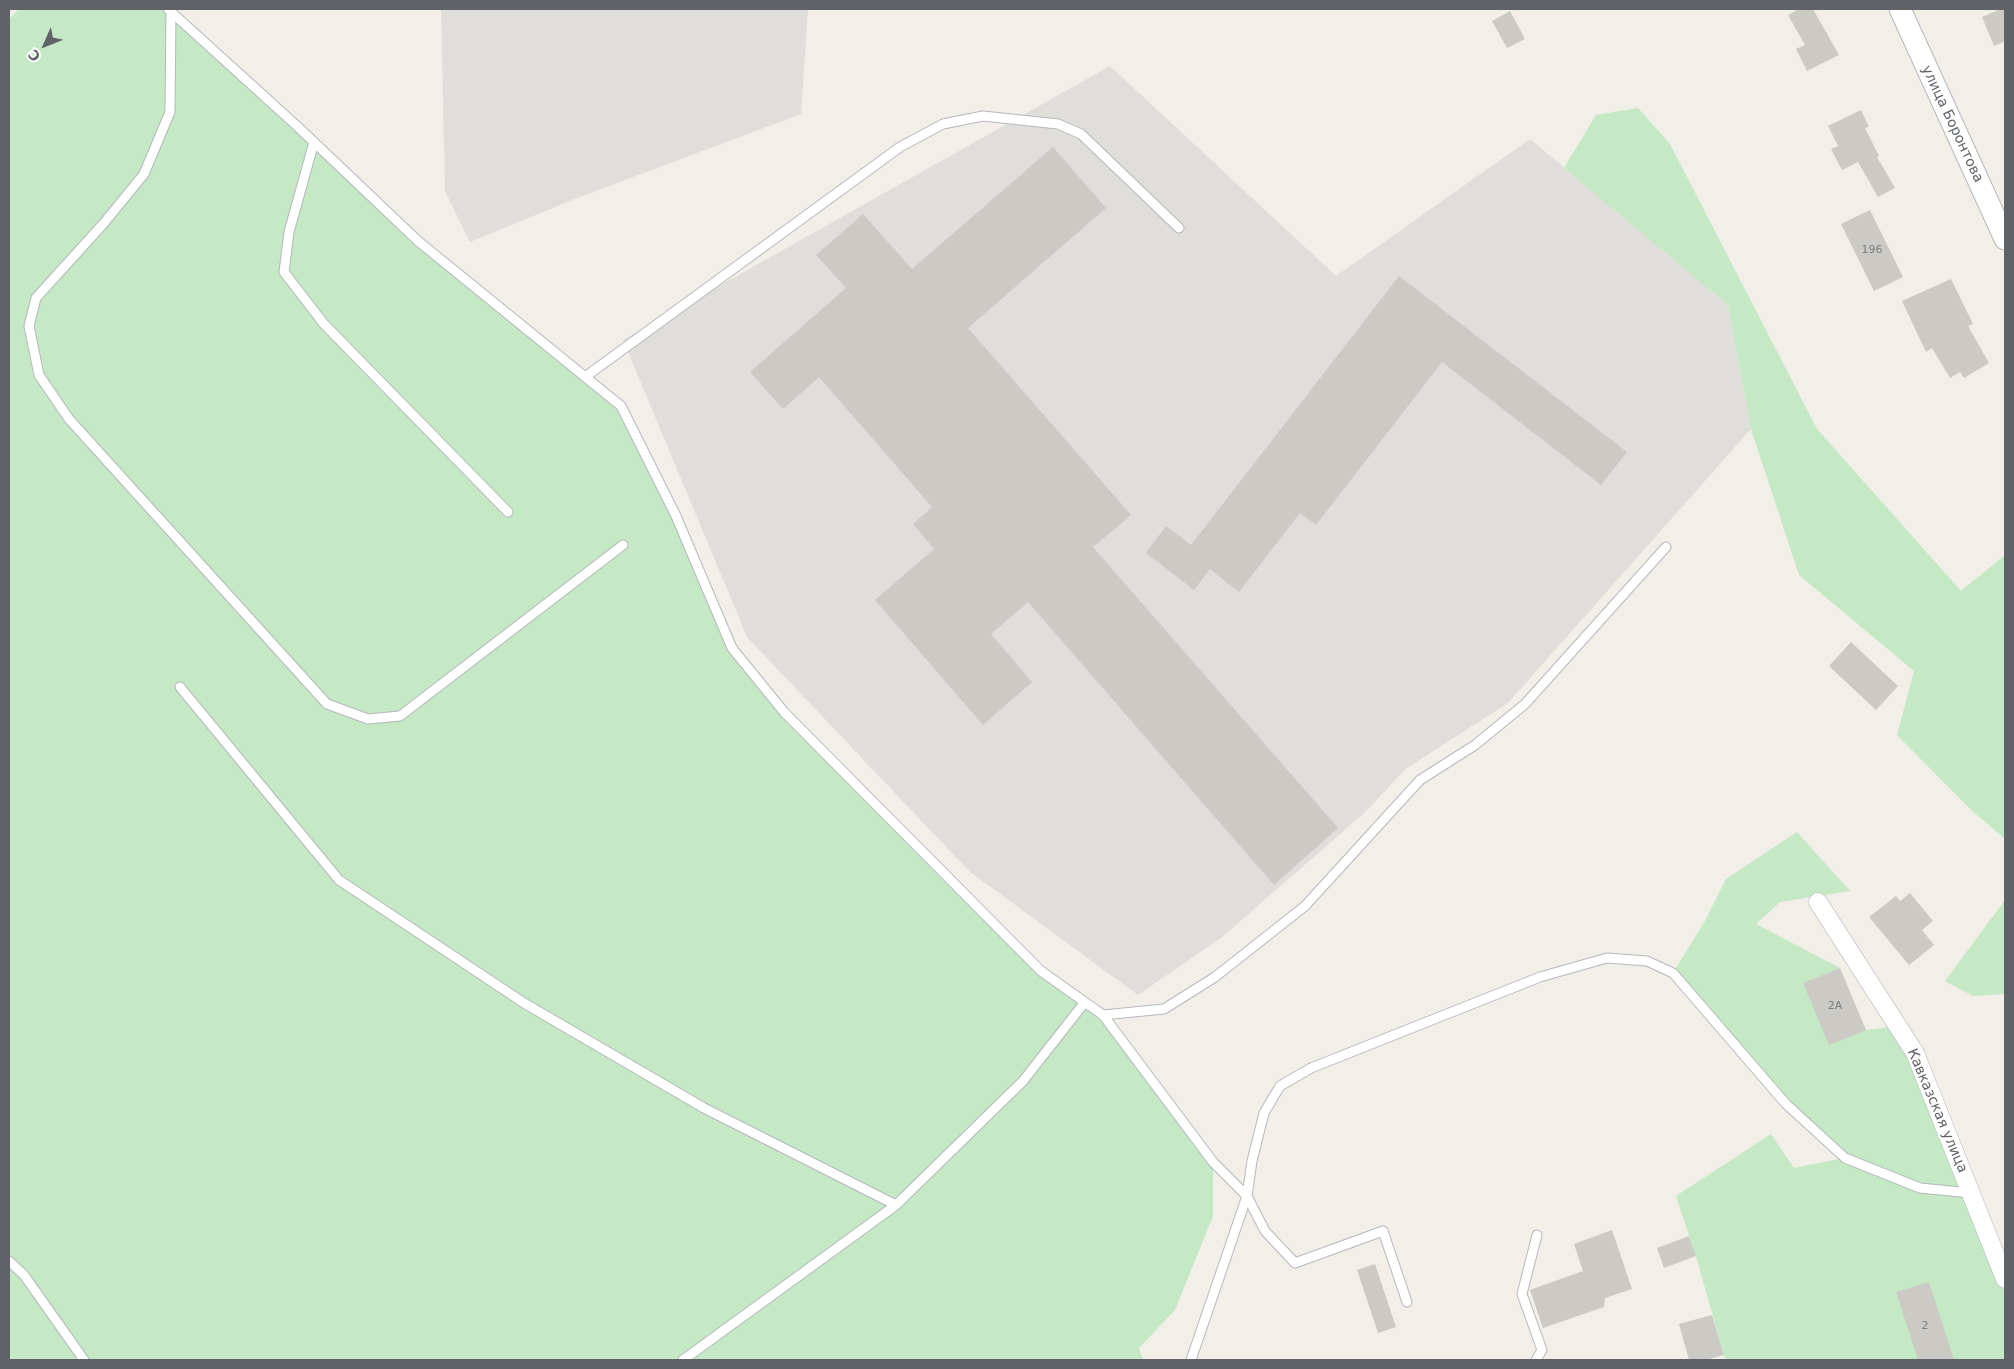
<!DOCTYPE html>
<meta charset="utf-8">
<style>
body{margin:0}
#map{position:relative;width:2014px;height:1369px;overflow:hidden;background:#f1efe8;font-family:"DejaVu Sans",sans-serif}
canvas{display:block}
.frame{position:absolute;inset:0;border:10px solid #5f6368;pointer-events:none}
.north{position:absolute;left:20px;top:20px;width:50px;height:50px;-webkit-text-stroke:4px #fff;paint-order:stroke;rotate:226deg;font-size:14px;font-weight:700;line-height:20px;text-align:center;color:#5f6368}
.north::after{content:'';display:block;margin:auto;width:18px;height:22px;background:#5f6368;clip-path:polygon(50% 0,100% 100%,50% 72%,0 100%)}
</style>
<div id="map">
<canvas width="2014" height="1369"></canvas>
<div class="frame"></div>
<div class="north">С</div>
</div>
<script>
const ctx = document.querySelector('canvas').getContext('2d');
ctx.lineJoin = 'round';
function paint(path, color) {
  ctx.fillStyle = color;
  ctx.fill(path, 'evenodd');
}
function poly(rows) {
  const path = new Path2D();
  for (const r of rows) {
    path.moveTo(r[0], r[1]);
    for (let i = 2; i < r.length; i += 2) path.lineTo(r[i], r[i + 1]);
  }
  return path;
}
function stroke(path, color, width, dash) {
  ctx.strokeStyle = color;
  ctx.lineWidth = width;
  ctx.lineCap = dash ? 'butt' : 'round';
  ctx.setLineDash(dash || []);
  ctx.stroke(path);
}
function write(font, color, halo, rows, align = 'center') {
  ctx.font = font + ' "DejaVu Sans",sans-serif';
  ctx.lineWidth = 4.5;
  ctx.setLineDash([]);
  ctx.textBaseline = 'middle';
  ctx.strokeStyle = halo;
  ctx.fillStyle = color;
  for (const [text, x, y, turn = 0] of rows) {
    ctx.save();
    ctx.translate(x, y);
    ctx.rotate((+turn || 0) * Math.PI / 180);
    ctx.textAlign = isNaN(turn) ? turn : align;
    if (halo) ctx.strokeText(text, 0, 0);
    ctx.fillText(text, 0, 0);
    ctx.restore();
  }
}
paint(poly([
 [441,9,808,9,801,114,577,198,470,242,445,191],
 [1110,66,1336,276,1530,139,1728,305,1751,429,1508,703,1407,768,1363,814,1221,938,1138,995,969,871,747,637,623,340]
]), '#e0deda');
paint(poly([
 [19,9,168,9,418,241,621,406,732,649,784,712,1041,971,1103,1015,1213,1162,1213,1216,1175,1310,1139,1348,1143,1360,9,1360,9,19],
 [1638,108,1670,144,1817,429,1961,591,2005,555,2005,839,1970,809,1897,735,1914,671,1799,575,1751,429,1728,305,1564,168,1596,115],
 [1797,832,1850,891,1780,902,1756,924,1840,968,1804,983,1866,1030,1898,1026,2005,1279,2005,1360,1726,1360,1724,1355,1696,1256,1676,1196,1771,1134,1794,1168,1844,1158,1786,1104,1673,973,1706,919,1726,879],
 [2005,900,2005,994,1973,996,1945,981]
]), '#c5e8c5');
paint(poly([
 [1799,9,1813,9,1839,55,1807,71,1796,49,1805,45,1788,15],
 [2001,9,2005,9,2005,41,1994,46,1982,17],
 [1510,11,1525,39,1507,48,1492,21],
 [1861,110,1869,127,1865,128,1879,156,1877,157,1895,188,1878,197,1858,162,1842,170,1831,149,1838,146,1828,126],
 [1053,147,1106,208,968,328,1131,515,1093,547,1338,828,1274,885,1028,602,991,634,1032,682,983,725,875,600,934,549,913,524,932,507,819,377,783,409,750,372,846,288,816,255,863,214,912,269],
 [1870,210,1903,277,1874,291,1841,224],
 [1399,276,1627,452,1601,485,1442,362,1316,525,1300,513,1239,592,1210,569,1194,590,1146,553,1166,526,1191,545],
 [1951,279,1973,324,1968,326,1989,363,1964,378,1960,372,1950,378,1932,348,1926,352,1902,301],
 [1851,642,1898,686,1876,710,1829,666],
 [1910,893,1933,921,1922,930,1934,945,1909,965,1869,917,1896,896,1900,901],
 [1840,968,1866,1030,1829,1045,1803,983],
 [1612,1230,1632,1289,1605,1298,1604,1307,1543,1328,1530,1290,1583,1271,1574,1244],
 [1689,1236,1696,1256,1664,1268,1657,1248],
 [1375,1264,1396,1327,1378,1333,1357,1270],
 [1929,1282,1954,1360,1918,1360,1896,1292],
 [1712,1315,1724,1355,1706,1360,1689,1360,1679,1324]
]), '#cccac5');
const service = poly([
 [168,9,297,126,418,241,621,406,676,516,732,648,784,712,1041,971,1103,1015,1164,1009,1215,977,1305,906,1420,780,1475,745,1525,704,1666,547],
 [171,12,170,112,144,174,104,223,36,298,29,326,39,375,69,419,327,704,368,719,400,716,623,545],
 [314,142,289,232,284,272,324,324,508,512],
 [585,377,900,147,943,124,983,116,1058,124,1081,134,1179,228],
 [180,687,339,880,524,1003,704,1108,896,1205],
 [1103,1015,1213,1162,1247,1196,1191,1360],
 [9,1261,24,1275,84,1360],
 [1407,1302,1383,1231,1295,1263,1265,1231,1247,1196,1252,1161,1264,1113,1280,1086,1311,1068,1540,977,1607,958,1647,961,1673,973,1786,1104,1845,1158,1920,1188,1971,1193],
 [683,1360,896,1205,1023,1081,1085,1002],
 [1536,1360,1542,1350,1522,1294,1537,1235]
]);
const minor = poly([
 [1818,902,1915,1053,2005,1279]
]);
const tertiary = poly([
 [1900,9,2005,239]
]);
stroke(service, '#b5b8bc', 11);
stroke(minor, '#b5b8bc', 19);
stroke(tertiary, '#b5b8bc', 23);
stroke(service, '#fff', 9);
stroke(minor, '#fff', 18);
stroke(tertiary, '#fff', 21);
write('11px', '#7a7d7f', null, [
 ["196",1872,250],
 ["2А",1835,1006],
 ["2",1925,1326]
]);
write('14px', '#5f6368', '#fff', [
 ["улица Боронтова",1952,124,65],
 ["Кавказская улица",1937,1111,67]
]);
</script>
